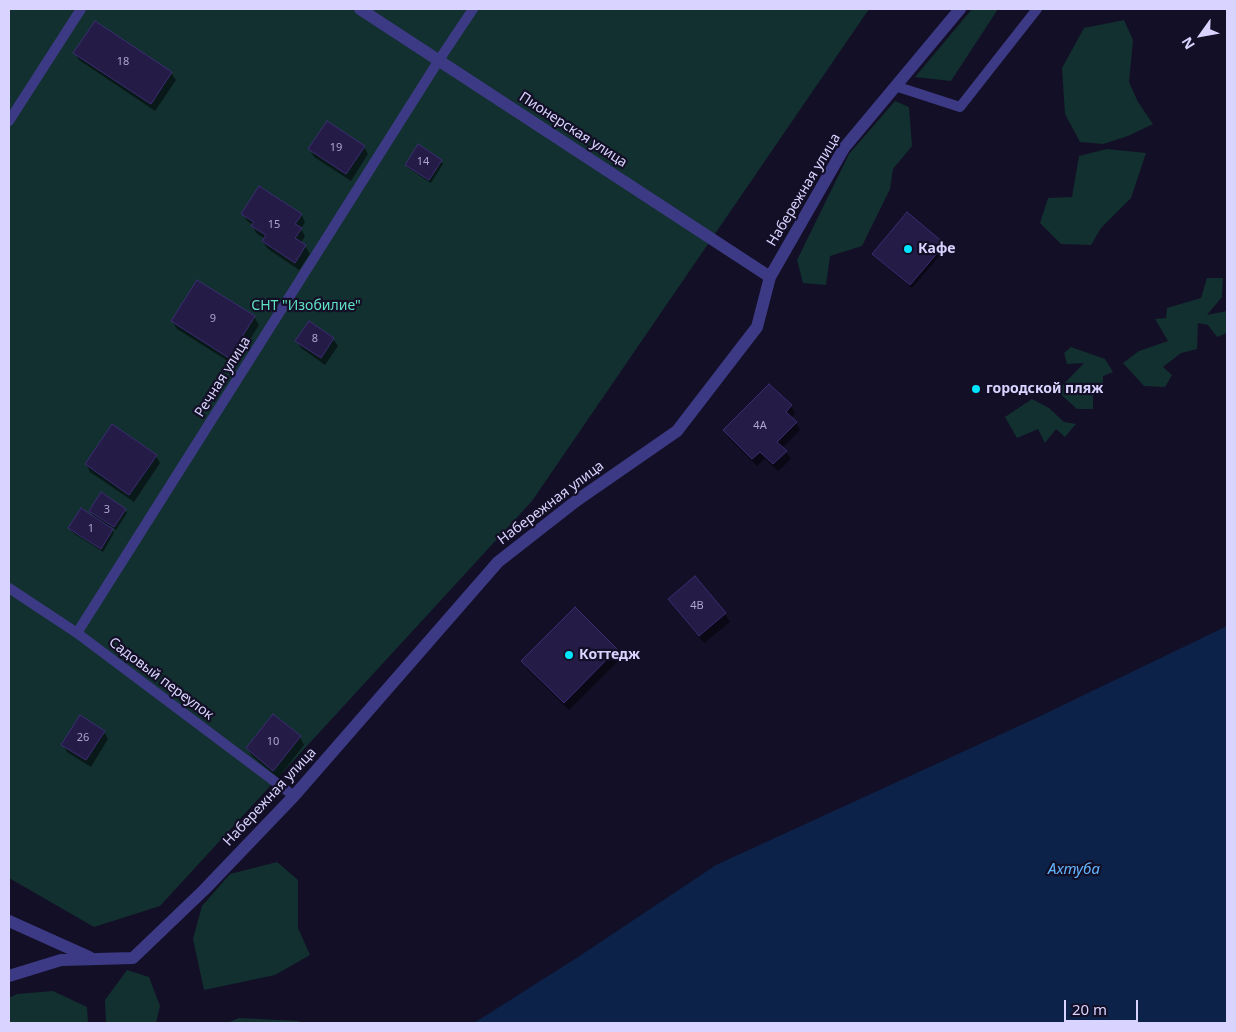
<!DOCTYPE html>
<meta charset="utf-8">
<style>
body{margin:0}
#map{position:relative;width:1236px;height:1032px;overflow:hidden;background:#130f26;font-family:"Noto Sans",sans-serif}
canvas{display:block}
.frame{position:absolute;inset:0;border:10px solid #d9d4ff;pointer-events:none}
.north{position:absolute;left:1176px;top:10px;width:50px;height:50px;-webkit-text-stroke:4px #130f26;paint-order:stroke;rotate:238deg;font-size:14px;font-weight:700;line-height:20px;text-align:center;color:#d9d4ff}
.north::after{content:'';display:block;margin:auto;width:18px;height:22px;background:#d9d4ff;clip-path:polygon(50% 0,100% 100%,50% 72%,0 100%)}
.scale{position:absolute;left:1064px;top:1000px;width:74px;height:22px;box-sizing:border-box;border:2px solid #d9d4ff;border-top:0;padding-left:6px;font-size:15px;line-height:18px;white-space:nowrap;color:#d9d4ff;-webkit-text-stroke:4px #130f26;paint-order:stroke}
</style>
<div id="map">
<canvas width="1236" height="1032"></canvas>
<div class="frame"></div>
<div class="north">N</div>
<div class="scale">20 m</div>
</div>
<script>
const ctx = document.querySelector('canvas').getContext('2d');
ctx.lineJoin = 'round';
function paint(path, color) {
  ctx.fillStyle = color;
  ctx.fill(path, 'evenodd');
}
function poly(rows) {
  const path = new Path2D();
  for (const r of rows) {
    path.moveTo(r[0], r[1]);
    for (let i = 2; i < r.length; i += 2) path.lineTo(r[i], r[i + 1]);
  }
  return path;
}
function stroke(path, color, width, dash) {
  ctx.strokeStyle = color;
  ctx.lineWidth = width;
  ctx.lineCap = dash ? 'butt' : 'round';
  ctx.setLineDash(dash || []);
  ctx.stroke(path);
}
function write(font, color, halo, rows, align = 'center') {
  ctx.font = font + ' "Noto Sans",sans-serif';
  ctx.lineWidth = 4.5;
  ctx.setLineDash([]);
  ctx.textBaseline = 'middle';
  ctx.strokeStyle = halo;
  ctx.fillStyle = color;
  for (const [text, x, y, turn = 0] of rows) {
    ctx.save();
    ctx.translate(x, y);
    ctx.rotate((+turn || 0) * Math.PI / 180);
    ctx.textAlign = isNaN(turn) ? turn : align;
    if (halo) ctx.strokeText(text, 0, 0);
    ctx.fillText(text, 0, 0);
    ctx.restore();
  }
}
paint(poly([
 [9,9,869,9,532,501,160,906,94,927,9,878],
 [972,9,998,9,951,81,915,77],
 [1124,20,1133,40,1129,82,1138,102,1153,124,1128,136,1103,144,1080,142,1065,114,1062,68,1084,28],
 [895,101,909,107,912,146,893,169,890,189,862,246,830,256,826,285,803,283,797,260,849,154],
 [1107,149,1146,153,1131,198,1101,228,1091,245,1061,244,1040,223,1048,198,1072,197,1079,156],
 [1207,278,1223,278,1222,297,1207,315,1227,311,1227,333,1217,337,1208,325,1198,323,1197,349,1181,353,1163,367,1172,375,1165,387,1144,386,1123,363,1139,351,1168,341,1155,319,1166,318,1167,308,1201,298],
 [1071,347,1105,359,1113,372,1103,376,1103,392,1093,388,1093,409,1077,409,1057,391,1084,363,1067,364,1064,353],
 [1032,399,1049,408,1064,422,1076,424,1065,437,1056,429,1045,443,1038,429,1017,438,1005,417],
 [277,862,298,880,298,928,310,955,275,975,204,990,193,939,202,906,230,874],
 [127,970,149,977,160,1006,156,1023,106,1023,105,1000],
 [53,991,87,1007,88,1023,9,1023,9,998,17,994],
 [239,1018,300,1021,298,1023,227,1023]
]), '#12302f');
paint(poly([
 [1227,626,1227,1023,474,1023,578,957,716,865,1032,720]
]), '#0c2248');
paint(poly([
 [75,53,171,73,176,80,155,111,79,60],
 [364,147,368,154,351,181,314,157,310,150],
 [441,161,443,164,431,183,408,168,406,165],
 [243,214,301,214,305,222,301,229,305,236,301,243,305,246,310,254,299,270,268,249,263,242,265,239,257,234,252,226,253,225,247,221],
 [944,245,946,248,912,288,875,257,873,254],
 [197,282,254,317,259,325,234,365,177,329,172,321],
 [333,339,338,346,325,365,301,348,297,341],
 [791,406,795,413,791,418,796,423,800,430,782,448,786,452,791,459,778,471,765,459,757,466,729,438,725,430],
 [156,456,160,463,134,502,90,472,86,464],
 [125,510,127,513,116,530,110,526,114,533,103,552,72,532,70,528,95,519,90,511],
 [695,578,725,614,730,622,704,643,674,607,670,599],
 [575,608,616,650,621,658,569,710,527,669,523,661],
 [273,716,300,737,304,745,278,778,252,756,247,748],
 [104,732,108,739,91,767,67,752,63,745]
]), '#0007');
const building = poly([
 [95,21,172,72,151,104,73,53,95,21],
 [327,121,365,146,346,174,308,149,327,121],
 [418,144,442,160,429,180,405,165,418,144],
 [259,186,302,214,295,224,302,228,295,238,306,245,295,263,262,241,266,235,251,226,254,222,241,214,259,186],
 [907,212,945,244,910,285,872,254,907,212],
 [197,280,255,316,229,358,171,321,197,280],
 [309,321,334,338,321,358,295,341,309,321],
 [769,384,792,405,786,412,797,422,777,442,787,451,773,464,760,452,752,459,723,430,769,384],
 [112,424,157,455,129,495,85,464,112,424],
 [101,492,126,509,114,527,89,511,101,492],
 [81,508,113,529,101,549,68,528,81,508],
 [695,576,726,613,699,636,668,599,695,576],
 [575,607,617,649,564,703,521,661,575,607],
 [273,714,301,736,273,771,246,748,273,714],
 [80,715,105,731,86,760,61,745,80,715]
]);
paint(building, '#241b47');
stroke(building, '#3b2d73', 1);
stroke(poly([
 [895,86,960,107,1037,9],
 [9,121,81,9],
 [9,588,77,633,294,796],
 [77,633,439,60,473,9]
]), '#3d3a85', 10);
stroke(poly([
 [360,9,770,277],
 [9,921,89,957],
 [9,976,61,960,133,958,204,890,294,796,498,562,576,501,677,431,757,327,770,277,844,148,960,9]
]), '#3d3a85', 12);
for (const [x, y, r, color] of [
 [908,249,5,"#00e5ff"],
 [976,389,5,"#00e5ff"],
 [569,655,5,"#00e5ff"]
]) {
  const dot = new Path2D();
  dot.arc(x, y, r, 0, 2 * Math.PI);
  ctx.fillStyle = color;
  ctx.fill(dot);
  stroke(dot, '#130f26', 2);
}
write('11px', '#aca6d1', null, [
 ["18",123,62],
 ["19",336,148],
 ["14",423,162],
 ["15",274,225],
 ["9",213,319],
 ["8",315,339],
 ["4А",760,426],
 ["3",107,510],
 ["1",91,529],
 ["4В",697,606],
 ["26",83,738],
 ["10",273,742]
]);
write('14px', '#d9d4ff', '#130f26', [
 ["Пионерская улица",573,130,33],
 ["Набережная улица",804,190,-59],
 ["Речная улица",223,377,-58],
 ["Набережная улица",551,503,-37],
 ["Садовый переулок",161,679,37],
 ["Набережная улица",270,797,-47]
]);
write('bold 14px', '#d9d4ff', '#130f26', [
 ["Кафе",918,249],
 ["городской пляж",986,389],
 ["Коттедж",579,655]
], 'left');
write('14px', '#5fe0c0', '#130f26', [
 ["СНТ \"Изобилие\"",306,306]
]);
write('italic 15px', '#62b6ff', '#130f26', [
 ["Ахтуба",1074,870]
]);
</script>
